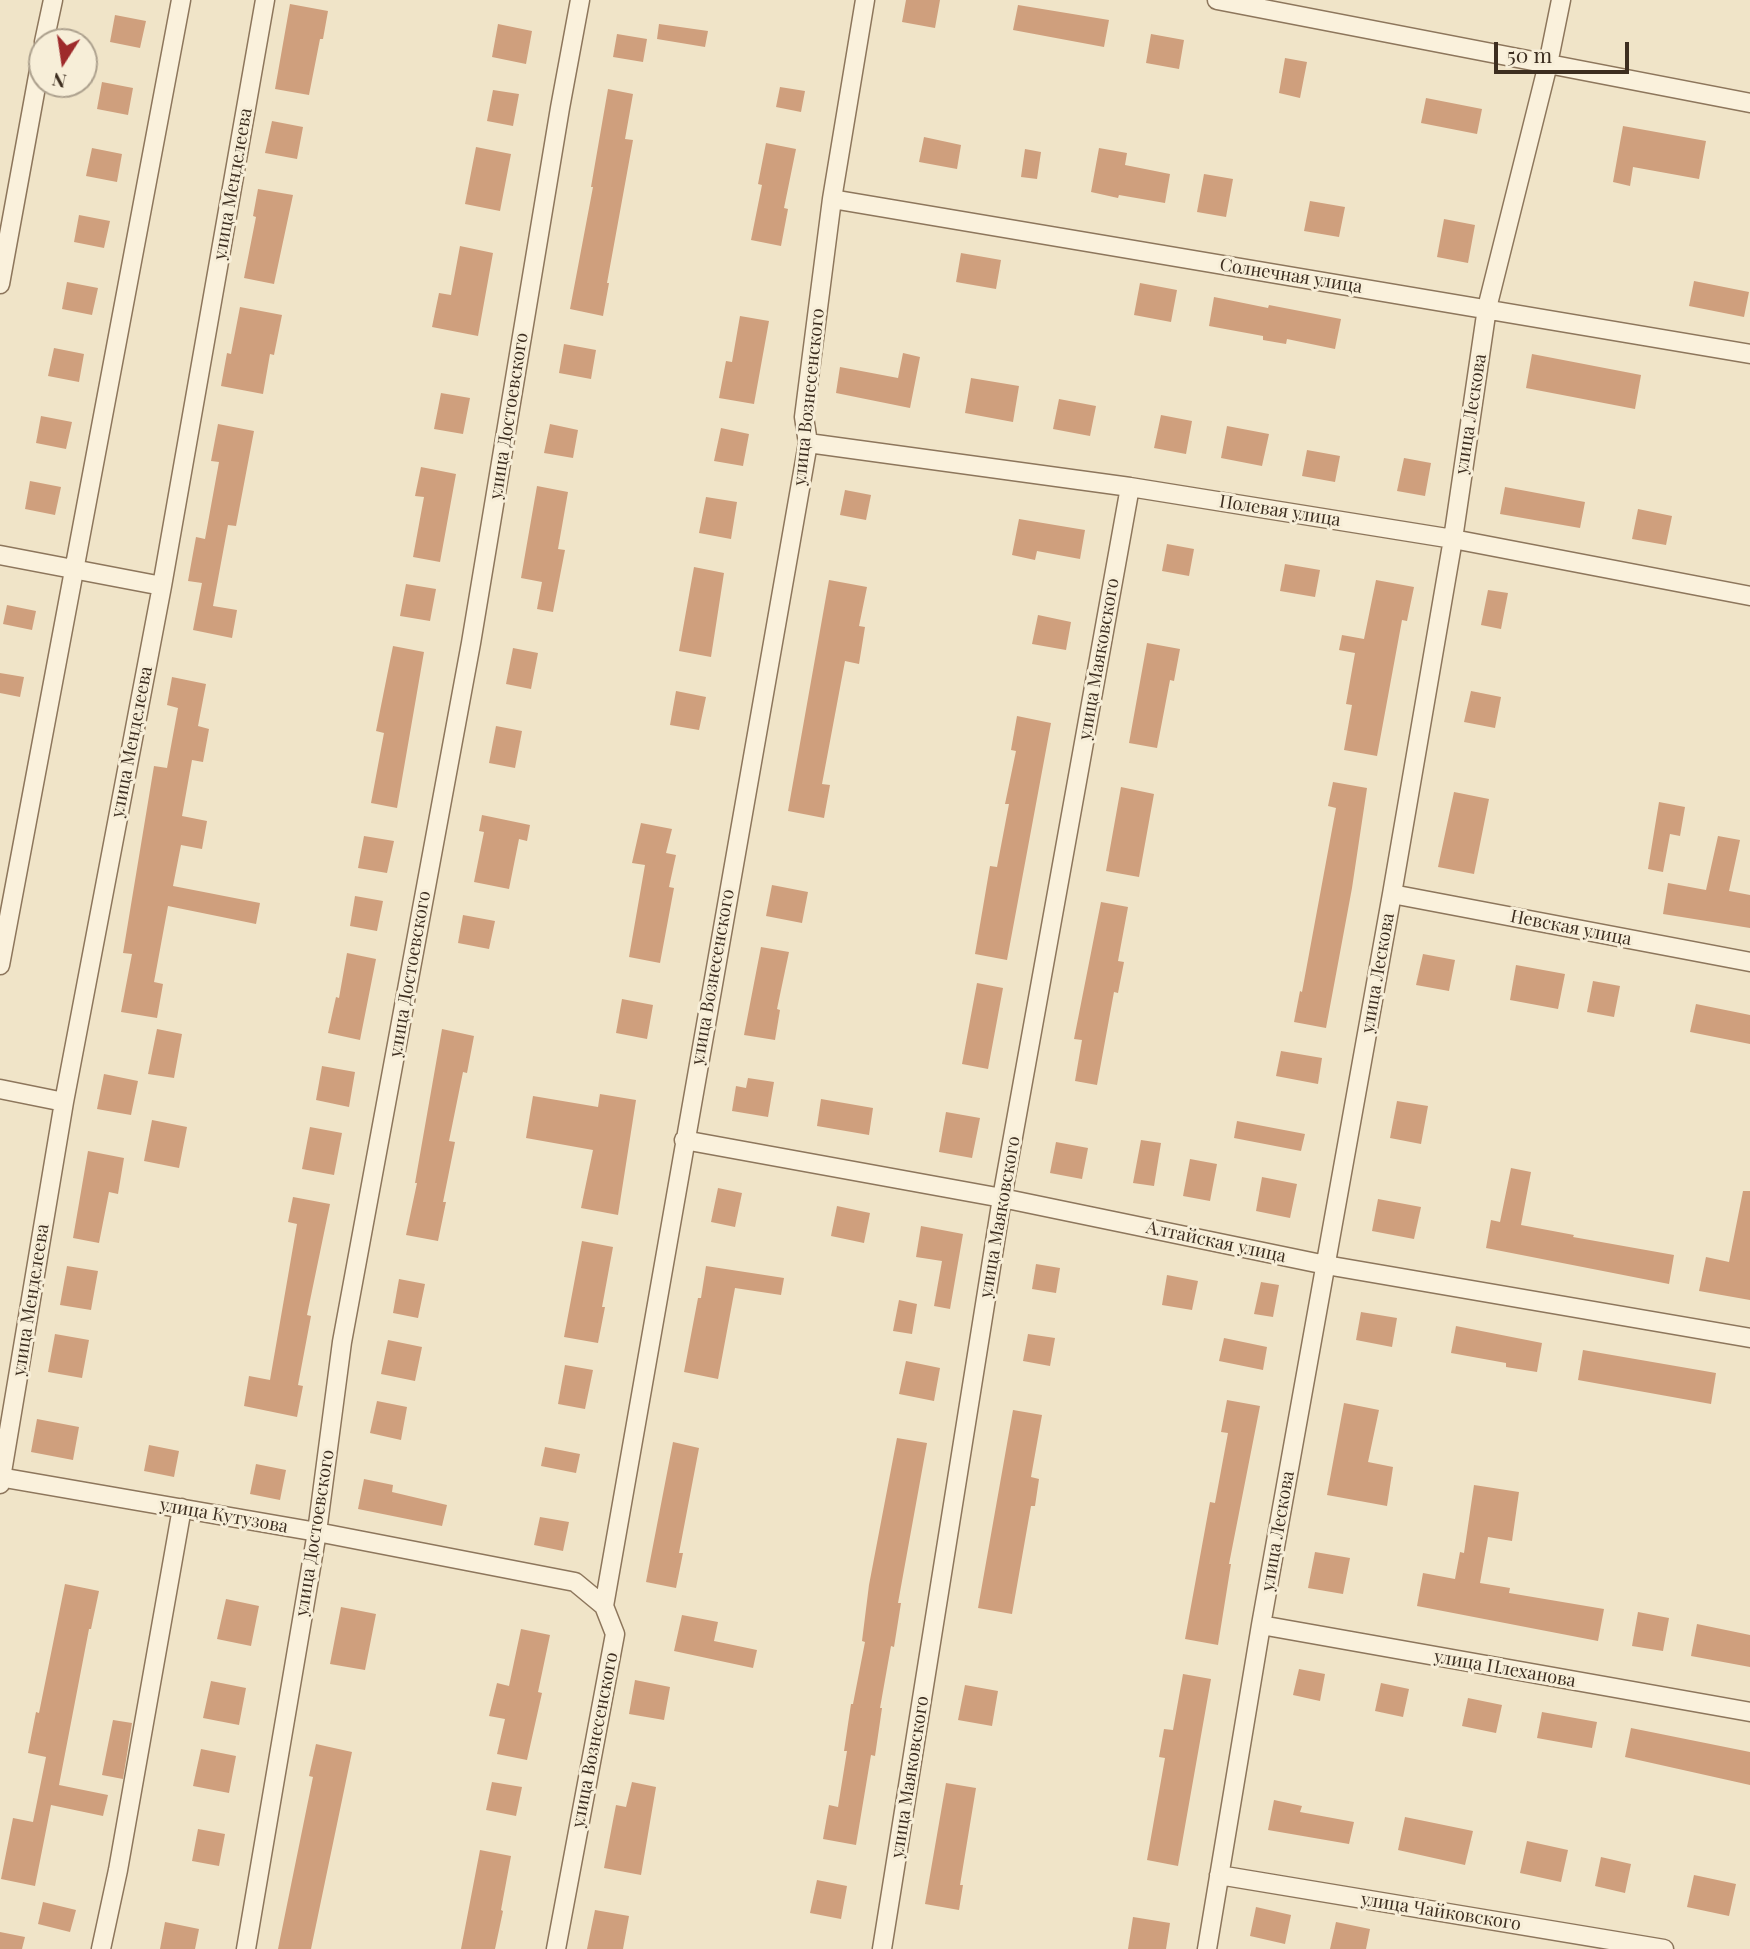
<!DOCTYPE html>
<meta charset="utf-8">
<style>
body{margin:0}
#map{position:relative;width:1750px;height:1949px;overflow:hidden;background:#f0e4c8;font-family:"Playfair Display",serif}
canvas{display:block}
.north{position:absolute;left:28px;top:28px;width:70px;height:70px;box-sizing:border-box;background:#f7eed8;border:2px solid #ada18e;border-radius:50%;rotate:192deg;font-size:19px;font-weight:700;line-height:28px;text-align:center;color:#3d2e20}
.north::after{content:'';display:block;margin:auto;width:24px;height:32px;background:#9e2a2b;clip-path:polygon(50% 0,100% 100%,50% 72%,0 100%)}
.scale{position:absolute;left:1494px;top:42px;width:135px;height:32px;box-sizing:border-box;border:4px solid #3d2e20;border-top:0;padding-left:9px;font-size:21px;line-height:24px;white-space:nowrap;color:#3d2e20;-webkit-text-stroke:5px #f7eed8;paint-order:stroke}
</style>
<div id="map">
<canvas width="1750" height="1949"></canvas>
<div class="north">N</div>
<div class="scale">50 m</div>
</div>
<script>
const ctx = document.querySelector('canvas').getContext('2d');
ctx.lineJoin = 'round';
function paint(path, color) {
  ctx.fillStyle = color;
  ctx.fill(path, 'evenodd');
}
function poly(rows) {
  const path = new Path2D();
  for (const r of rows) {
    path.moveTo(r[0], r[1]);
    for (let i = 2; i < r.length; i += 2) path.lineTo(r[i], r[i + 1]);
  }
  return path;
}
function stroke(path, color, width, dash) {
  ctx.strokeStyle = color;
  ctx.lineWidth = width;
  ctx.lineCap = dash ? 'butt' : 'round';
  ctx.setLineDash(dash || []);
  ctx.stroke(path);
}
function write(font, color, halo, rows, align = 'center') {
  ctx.font = font + ' "Playfair Display",serif';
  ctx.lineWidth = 6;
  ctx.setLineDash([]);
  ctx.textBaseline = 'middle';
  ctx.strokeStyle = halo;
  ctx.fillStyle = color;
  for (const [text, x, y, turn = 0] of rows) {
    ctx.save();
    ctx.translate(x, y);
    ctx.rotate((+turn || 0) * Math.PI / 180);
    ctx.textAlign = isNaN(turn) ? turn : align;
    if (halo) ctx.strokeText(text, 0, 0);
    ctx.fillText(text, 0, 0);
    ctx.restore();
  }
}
paint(poly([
 [906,0,940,0,935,28,902,22],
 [290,4,328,11,323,39,320,39,309,95,275,89],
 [1018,5,1109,20,1104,47,1013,30],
 [115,15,146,21,140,48,110,42],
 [498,24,532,31,526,64,492,57],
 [659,24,708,31,705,47,657,39],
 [617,34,647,39,643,62,613,57],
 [1151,34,1184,40,1179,69,1146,63],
 [1285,58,1307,62,1300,98,1279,93],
 [102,82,133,88,128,115,97,109],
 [780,87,805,91,801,112,776,107],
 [608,89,633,94,625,139,633,140,607,283,609,283,603,316,570,309,593,187,591,187],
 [493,90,519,94,513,126,487,121],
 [1426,98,1482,109,1477,134,1421,123],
 [272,121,303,127,297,159,265,153],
 [1623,126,1706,141,1699,179,1633,167,1630,186,1613,182],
 [924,137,961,145,957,169,919,162],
 [766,143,796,149,784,208,788,209,781,246,751,240,762,185,758,184],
 [476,147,511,154,500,211,465,204],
 [92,148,122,154,117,182,86,176],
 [1099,148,1127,153,1125,165,1170,174,1165,203,1119,195,1118,198,1091,192],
 [1025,149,1041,152,1037,179,1021,177],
 [1204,174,1233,179,1226,217,1197,212],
 [258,189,293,195,274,284,244,278,256,217,253,216],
 [1310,201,1345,207,1339,237,1304,231],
 [79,215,110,221,104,248,74,242],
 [1444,219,1475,225,1468,263,1437,257],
 [460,246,493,253,478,336,432,327,439,293,451,295],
 [961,253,1001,260,996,289,956,282],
 [1694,281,1749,292,1744,317,1689,306],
 [67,282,98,288,92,315,62,309],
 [1140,283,1177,290,1171,322,1134,315],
 [1214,297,1268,308,1269,305,1341,319,1335,349,1287,339,1286,344,1263,340,1263,336,1209,326],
 [240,307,282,315,274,355,270,354,263,394,221,386,227,353,231,354],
 [740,316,769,321,754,404,719,398,726,361,732,362],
 [564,344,596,350,591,379,559,373],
 [54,348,84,354,79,382,48,376],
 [903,353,920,357,910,408,836,393,840,367,898,378],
 [1532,354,1641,375,1635,409,1526,388],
 [971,378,1019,386,1013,422,965,413],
 [441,393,470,398,463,434,434,429],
 [1059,399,1096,406,1090,436,1053,429],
 [1161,415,1192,421,1186,454,1154,448],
 [41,416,72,422,66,449,36,443],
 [218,424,254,431,236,526,228,525,213,606,237,610,232,638,193,630,202,583,188,581,196,537,205,539,219,462,211,461],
 [550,424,578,430,573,458,544,453],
 [1227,426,1269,434,1262,466,1221,458],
 [721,428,749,434,743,466,714,461],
 [1307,450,1340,456,1335,482,1302,476],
 [1404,458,1431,463,1425,496,1397,491],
 [421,467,456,474,440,562,413,557,424,497,415,496],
 [30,481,61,487,55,515,25,509],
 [537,486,568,492,558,549,565,550,553,612,537,609,542,582,521,578],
 [1505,487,1585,502,1580,528,1500,514],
 [845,490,871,495,866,520,840,515],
 [706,497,737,502,731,539,699,533],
 [1638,509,1672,516,1666,545,1632,539],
 [1019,519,1085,530,1080,559,1037,551,1035,560,1012,555],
 [1167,544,1194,549,1189,576,1162,571],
 [1285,564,1320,570,1315,597,1280,591],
 [694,567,724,573,711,657,679,651],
 [829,580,867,587,859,626,865,627,859,664,845,661,822,784,830,785,824,818,788,811],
 [1376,580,1414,587,1407,621,1402,620,1377,756,1344,750,1352,705,1346,704,1355,653,1339,650,1342,635,1364,639],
 [406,584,436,589,430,621,400,616],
 [1488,590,1508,593,1501,629,1481,625],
 [7,605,36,611,32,630,3,624],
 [1038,615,1071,622,1066,650,1032,644],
 [1147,643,1180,649,1174,681,1170,680,1157,748,1129,743],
 [393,646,424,652,397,808,371,803,384,733,376,731],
 [513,648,538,653,531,689,506,684],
 [0,673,24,677,20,697,0,693],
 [172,677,206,684,198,726,209,729,203,762,192,760,182,816,207,821,202,849,181,845,173,886,260,903,256,924,168,906,154,982,163,984,157,1018,121,1012,132,954,123,953,154,766,167,768,178,708,167,705],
 [676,691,706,697,699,730,670,725],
 [1471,691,1501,697,1495,728,1464,722],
 [1017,716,1051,723,1007,960,975,954,990,866,997,867,1009,804,1005,804,1016,751,1011,750],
 [496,726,522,731,515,768,489,763],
 [1333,782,1367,788,1352,888,1326,1028,1294,1022,1300,991,1302,992,1336,808,1328,806],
 [1121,787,1154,794,1139,877,1106,871],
 [1454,792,1489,799,1474,874,1438,867],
 [1659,802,1685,807,1680,836,1670,834,1663,872,1648,869],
 [482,815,530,825,527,841,519,839,509,889,474,882,484,832,479,831],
 [641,823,672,829,666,853,676,855,669,887,674,888,660,963,629,957,645,865,632,863],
 [364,836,394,841,387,873,358,868],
 [1718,836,1740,840,1729,891,1750,895,1750,928,1663,914,1668,883,1706,890],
 [772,885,808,892,802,923,766,916],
 [355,896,383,901,377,931,350,926],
 [1101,902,1128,907,1118,961,1124,962,1118,993,1114,992,1097,1085,1075,1081,1082,1040,1074,1039],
 [463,915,495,921,489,949,458,943],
 [761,947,789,952,777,1009,780,1010,775,1040,744,1035],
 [347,953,376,959,360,1040,328,1033,336,997,339,998],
 [1423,954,1455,960,1449,991,1416,985],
 [1516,965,1565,974,1558,1009,1510,1000],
 [1593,981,1620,986,1614,1017,1587,1012],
 [977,983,1003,988,988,1069,962,1064],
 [622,999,653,1005,647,1039,616,1033],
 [1696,1004,1750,1015,1750,1044,1690,1032],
 [157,1029,182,1034,174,1078,148,1074],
 [442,1029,474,1036,467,1073,463,1072,449,1141,455,1142,443,1202,446,1202,438,1241,406,1235,417,1183,415,1183],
 [1281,1051,1322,1058,1318,1084,1276,1076],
 [322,1066,355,1072,349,1107,316,1100],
 [104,1074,138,1081,131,1115,97,1109],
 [748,1078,774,1082,768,1117,732,1111,736,1086,746,1088],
 [600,1094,636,1100,618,1215,581,1208,593,1150,526,1138,533,1096,598,1107],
 [821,1099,873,1108,869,1135,817,1126],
 [1397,1101,1428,1106,1421,1144,1390,1138],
 [946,1112,980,1118,972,1158,939,1152],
 [152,1120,187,1127,179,1168,144,1161],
 [1237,1121,1305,1134,1301,1151,1234,1138],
 [310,1127,342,1133,334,1175,302,1169],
 [1141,1140,1161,1143,1154,1186,1133,1183],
 [1056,1142,1088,1148,1082,1179,1050,1173],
 [88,1151,124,1158,118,1194,109,1192,99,1243,73,1238],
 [1190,1159,1217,1164,1210,1201,1183,1196],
 [1511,1168,1531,1172,1521,1225,1574,1235,1573,1237,1674,1255,1669,1284,1486,1248,1491,1220,1500,1222],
 [1262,1177,1297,1184,1290,1218,1256,1211],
 [718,1188,742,1193,735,1227,711,1222],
 [1743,1191,1750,1191,1750,1300,1699,1291,1706,1257,1729,1262],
 [293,1197,330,1204,307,1315,311,1316,298,1385,303,1386,297,1417,244,1406,249,1376,270,1380,297,1224,288,1222],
 [1378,1199,1421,1207,1414,1239,1372,1231],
 [837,1206,870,1213,864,1243,831,1236],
 [921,1226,963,1234,950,1309,934,1306,942,1261,916,1257],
 [582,1241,613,1247,602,1307,605,1307,598,1343,564,1337],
 [1036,1264,1060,1268,1056,1293,1032,1289],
 [67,1266,98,1271,91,1310,60,1305],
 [706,1266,784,1278,781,1295,735,1288,718,1379,684,1372,698,1298,701,1298],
 [1167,1275,1198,1281,1192,1310,1162,1305],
 [399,1279,425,1284,418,1318,393,1313],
 [1261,1282,1279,1285,1273,1317,1254,1314],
 [899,1300,917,1304,912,1334,893,1331],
 [1361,1312,1397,1318,1392,1347,1356,1340],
 [1456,1326,1542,1343,1537,1372,1506,1367,1506,1363,1451,1353],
 [55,1334,89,1340,82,1378,48,1372],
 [1028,1334,1055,1338,1050,1366,1023,1361],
 [1224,1338,1267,1347,1263,1370,1219,1361],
 [388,1340,422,1347,415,1381,381,1374],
 [1583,1350,1716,1373,1711,1404,1578,1380],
 [906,1361,940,1368,934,1401,899,1394],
 [565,1365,593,1370,585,1409,558,1404],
 [1227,1400,1260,1406,1229,1564,1231,1564,1218,1645,1185,1639,1210,1502,1215,1503,1228,1433,1221,1432],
 [377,1401,407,1407,401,1440,370,1433],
 [1344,1403,1379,1410,1368,1462,1393,1467,1387,1506,1327,1495],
 [1013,1410,1042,1415,1031,1477,1039,1479,1035,1506,1031,1506,1012,1614,978,1608],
 [37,1419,79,1427,73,1460,31,1452],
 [897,1438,927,1443,898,1603,901,1603,894,1647,891,1646,880,1708,882,1708,875,1756,871,1755,856,1845,823,1839,829,1805,838,1807,847,1751,844,1751,851,1704,853,1704,865,1642,862,1641,869,1585],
 [673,1442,699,1448,679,1553,683,1553,676,1588,646,1582],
 [149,1445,179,1451,174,1477,144,1471],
 [545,1447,580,1454,576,1473,541,1466],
 [256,1464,286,1470,280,1500,250,1494],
 [364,1479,393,1485,392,1492,447,1505,442,1526,358,1509],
 [1474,1485,1519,1492,1512,1541,1488,1537,1480,1583,1510,1588,1509,1593,1604,1609,1598,1641,1417,1606,1423,1573,1455,1579,1460,1552,1464,1553],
 [540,1517,569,1522,563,1551,534,1545],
 [1315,1552,1350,1558,1343,1594,1308,1588],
 [65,1584,99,1591,91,1629,89,1629,59,1785,108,1795,103,1816,51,1805,35,1886,1,1879,13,1818,33,1822,46,1757,28,1753,36,1712,39,1713],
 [226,1599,259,1606,251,1646,217,1639],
 [341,1607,376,1614,365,1670,330,1664],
 [1638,1612,1669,1618,1663,1651,1632,1646],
 [682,1615,718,1622,714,1641,757,1650,753,1668,674,1651],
 [1697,1624,1750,1635,1750,1667,1691,1656],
 [521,1629,550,1635,538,1692,542,1693,527,1760,497,1754,505,1719,489,1716,497,1683,509,1686],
 [1299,1669,1325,1674,1320,1701,1293,1695],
 [1183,1674,1211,1679,1178,1866,1147,1860,1165,1758,1159,1757,1164,1729,1173,1730],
 [635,1680,670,1687,664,1720,629,1714],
 [211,1681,246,1688,239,1725,203,1718],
 [1381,1683,1409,1689,1403,1717,1375,1711],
 [965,1685,998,1691,992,1726,958,1720],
 [1468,1698,1502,1705,1496,1733,1462,1726],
 [1542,1712,1597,1722,1592,1748,1537,1738],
 [113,1720,132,1723,123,1779,102,1775],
 [1631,1728,1750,1752,1750,1785,1625,1757],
 [316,1744,352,1752,311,1949,278,1949,313,1777,309,1776],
 [201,1749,236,1756,229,1793,193,1786],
 [492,1782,522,1787,516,1816,486,1810],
 [632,1782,656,1787,641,1875,604,1868,616,1805,626,1807],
 [946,1783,976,1788,960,1885,963,1885,959,1910,925,1904],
 [1274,1800,1302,1806,1300,1812,1354,1822,1349,1844,1268,1830],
 [1405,1817,1473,1831,1465,1865,1398,1850],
 [198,1829,225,1834,219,1866,192,1861],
 [1527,1841,1568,1850,1561,1882,1520,1873],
 [480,1850,511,1856,501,1910,503,1911,495,1949,461,1949],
 [1601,1857,1631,1864,1625,1893,1595,1886],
 [1694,1875,1736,1884,1729,1916,1687,1907],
 [817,1880,847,1886,841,1919,810,1913],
 [43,1902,76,1910,70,1932,38,1924],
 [1256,1907,1291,1915,1285,1944,1250,1936],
 [595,1910,629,1916,623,1949,587,1949],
 [1133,1917,1170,1923,1166,1949,1128,1949],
 [165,1922,199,1929,195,1949,160,1949],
 [1336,1922,1370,1929,1366,1949,1330,1949],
 [0,1932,25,1937,22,1949,0,1949]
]), '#cf9f7d');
const minor = poly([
 [1217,0,1750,103],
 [44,42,53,0],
 [832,199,1750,354],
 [0,284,42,54],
 [808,443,1130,487,1453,539,1750,596],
 [0,555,162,586],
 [1392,894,1750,962],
 [0,965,181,0],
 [0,1089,64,1102],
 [684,1140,1002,1198,1326,1265,1750,1338],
 [0,1477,317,1532,575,1582,604,1606],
 [0,1484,64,1102,162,586,265,0],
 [1261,1625,1750,1712],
 [1219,1875,1664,1949],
 [101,1949,118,1870,182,1508],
 [246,1949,317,1532,342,1342,471,643,560,108,580,0],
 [556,1949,615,1634,604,1606,808,443,804,417,832,199,865,0],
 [882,1949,1002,1198,1130,487],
 [1207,1949,1261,1625,1392,894,1453,539,1487,308,1548,64,1561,0]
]);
stroke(minor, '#8d765c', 21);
stroke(minor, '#faf1dc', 18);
write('18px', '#3d2e20', '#f7eed8', [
 ["улица Менделеева",233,184,-80],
 ["Солнечная улица",1291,276,9],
 ["улица Вознесенского",809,397,-84],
 ["улица Лескова",1471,414,-81],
 ["улица Достоевского",509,416,-81],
 ["Полевая улица",1280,511,9],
 ["улица Маяковского",1099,659,-80],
 ["улица Менделеева",132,742,-79],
 ["Невская улица",1571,928,11],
 ["улица Лескова",1378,973,-80],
 ["улица Достоевского",410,974,-80],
 ["улица Вознесенского",713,977,-80],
 ["улица Маяковского",1000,1217,-80],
 ["Алтайская улица",1216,1242,12],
 ["улица Менделеева",31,1300,-81],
 ["улица Кутузова",224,1516,10],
 ["улица Лескова",1278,1531,-80],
 ["улица Достоевского",315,1533,-81],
 ["улица Плеханова",1505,1669,10],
 ["улица Вознесенского",595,1740,-79],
 ["улица Маяковского",910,1777,-81],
 ["улица Чайковского",1441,1912,9]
]);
</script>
